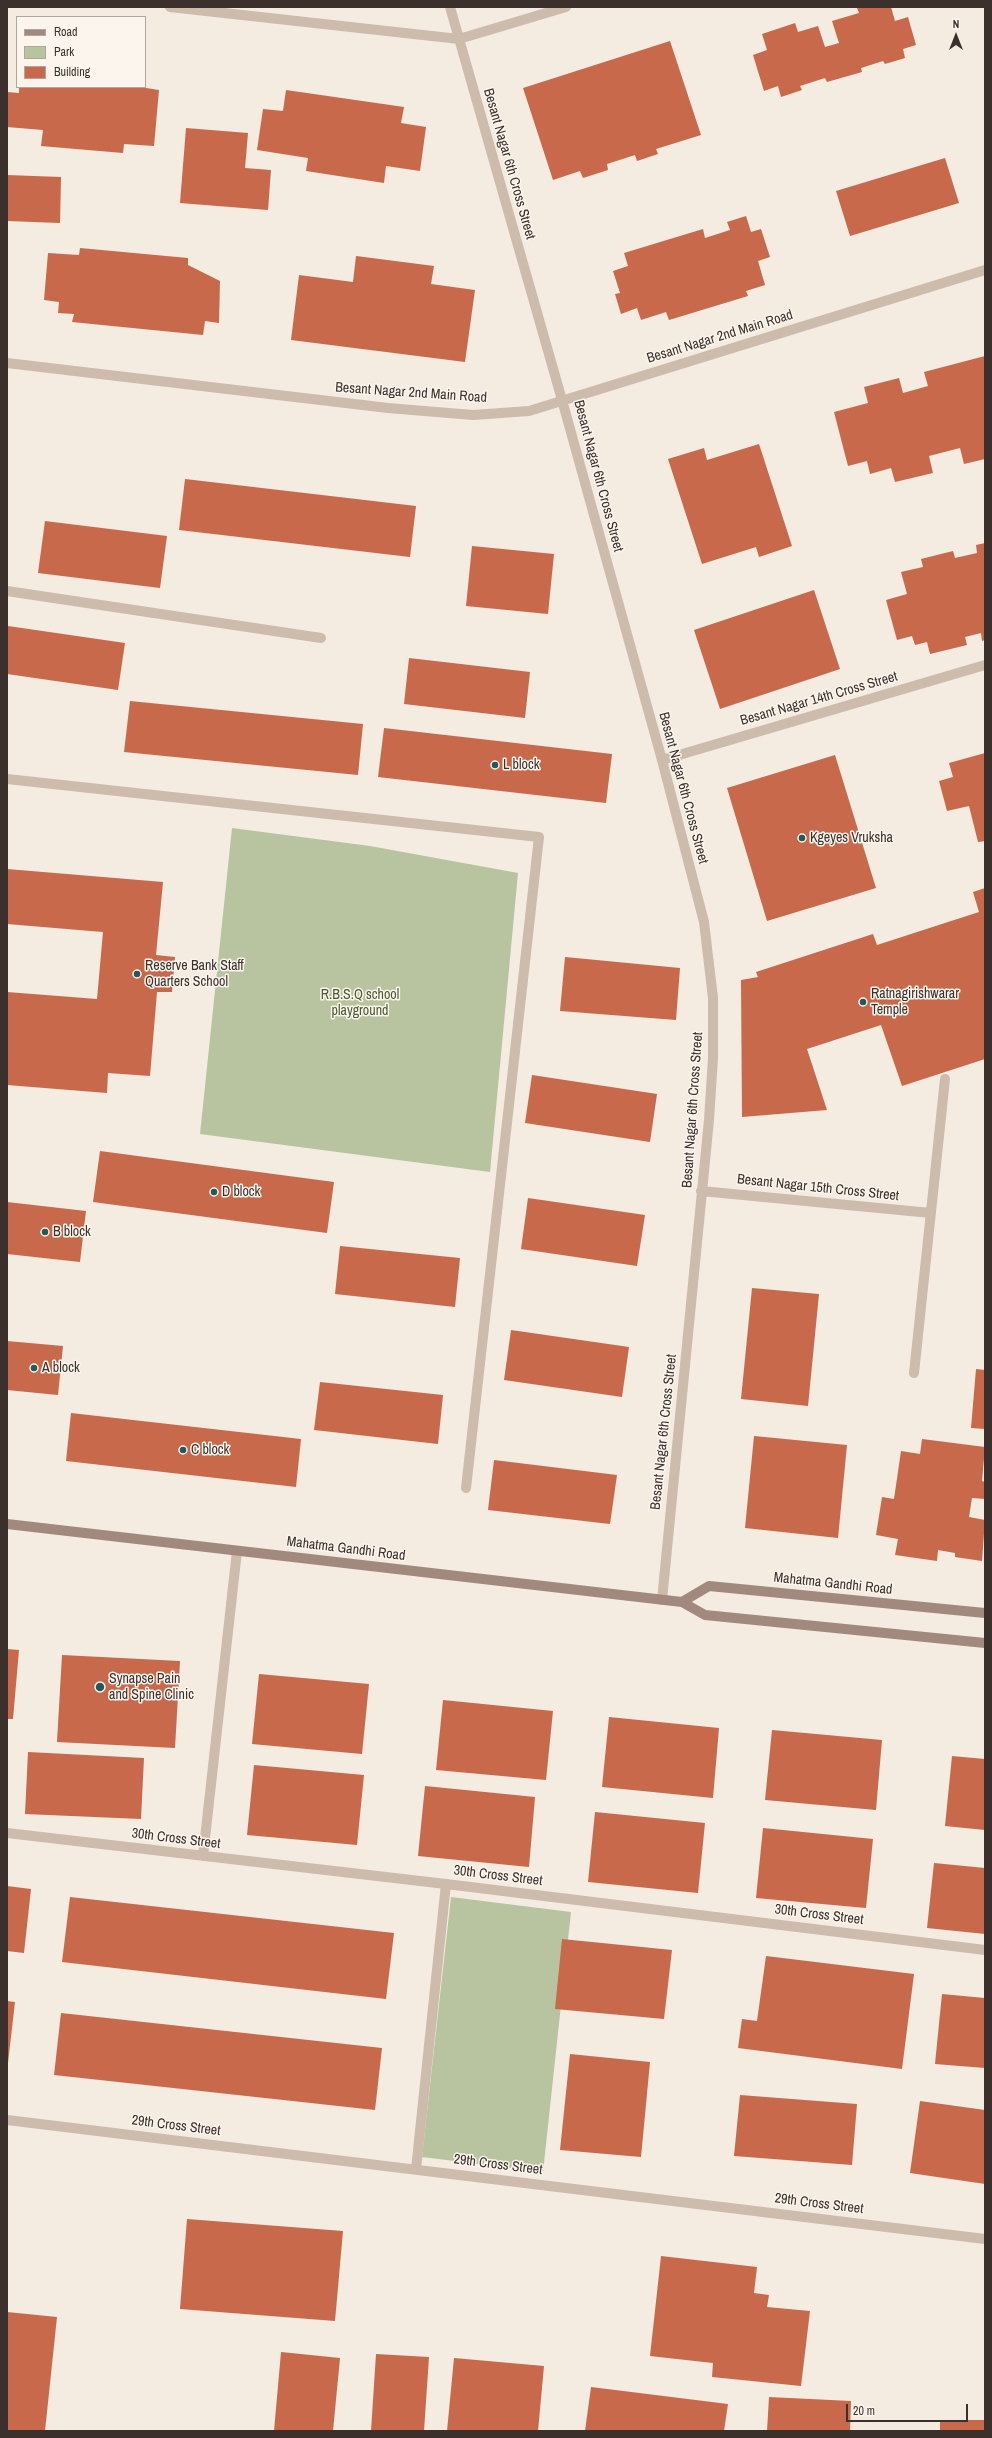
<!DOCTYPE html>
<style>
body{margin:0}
#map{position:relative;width:992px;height:2438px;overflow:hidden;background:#f4ebe1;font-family:"Archivo Narrow",sans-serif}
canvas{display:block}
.frame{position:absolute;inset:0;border:8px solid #3b302b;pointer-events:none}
.legend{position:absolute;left:16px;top:16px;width:130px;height:72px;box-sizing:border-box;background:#fbf5ee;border:1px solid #aea6a0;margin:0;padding:5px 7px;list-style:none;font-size:12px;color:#3b302b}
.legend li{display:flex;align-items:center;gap:8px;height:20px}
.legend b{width:20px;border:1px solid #aea6a0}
.north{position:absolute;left:936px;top:16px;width:40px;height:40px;-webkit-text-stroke:3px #fbf5ee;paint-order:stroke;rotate:0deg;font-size:11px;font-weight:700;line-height:16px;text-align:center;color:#3b302b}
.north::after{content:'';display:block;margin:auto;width:14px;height:18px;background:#3b302b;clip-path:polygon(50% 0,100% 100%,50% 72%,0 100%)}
.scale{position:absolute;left:846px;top:2404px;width:122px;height:18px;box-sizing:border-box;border:2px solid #3b302b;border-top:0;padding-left:5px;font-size:12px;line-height:14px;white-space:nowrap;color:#3b302b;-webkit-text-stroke:3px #fbf5ee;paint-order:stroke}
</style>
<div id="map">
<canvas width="992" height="2438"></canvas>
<div class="frame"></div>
<ul class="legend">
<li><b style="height:5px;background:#a18a7d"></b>Road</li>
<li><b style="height:11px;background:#b8c4a0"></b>Park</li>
<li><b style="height:11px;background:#c8694b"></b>Building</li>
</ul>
<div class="north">N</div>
<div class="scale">20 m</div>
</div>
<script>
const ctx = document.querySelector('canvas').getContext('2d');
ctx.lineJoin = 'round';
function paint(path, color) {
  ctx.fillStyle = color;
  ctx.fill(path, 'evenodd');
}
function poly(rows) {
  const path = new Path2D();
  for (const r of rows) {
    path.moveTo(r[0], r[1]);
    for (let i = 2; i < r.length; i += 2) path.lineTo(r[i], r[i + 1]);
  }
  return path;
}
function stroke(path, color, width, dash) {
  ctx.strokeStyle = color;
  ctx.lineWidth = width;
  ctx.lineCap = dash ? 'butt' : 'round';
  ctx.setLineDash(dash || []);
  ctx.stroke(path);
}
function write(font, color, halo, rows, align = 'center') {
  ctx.font = font + ' "Archivo Narrow",sans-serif';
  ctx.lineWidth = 3;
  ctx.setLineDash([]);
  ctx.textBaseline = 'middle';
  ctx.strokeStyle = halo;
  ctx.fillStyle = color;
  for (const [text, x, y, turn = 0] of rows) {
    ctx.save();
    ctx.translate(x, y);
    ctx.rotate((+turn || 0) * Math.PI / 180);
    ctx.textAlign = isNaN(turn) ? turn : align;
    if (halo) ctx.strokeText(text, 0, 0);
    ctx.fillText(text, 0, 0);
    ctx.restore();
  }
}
paint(poly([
 [232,828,370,846,518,873,490,1172,200,1134],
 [451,1897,571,1912,543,2172,422,2157]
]), '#b8c4a0');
paint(poly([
 [891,7,895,21,908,17,916,45,903,49,905,58,885,64,883,61,861,68,862,72,827,82,825,78,800,86,802,90,781,97,778,86,764,91,753,55,767,50,762,34,795,23,798,32,818,26,825,47,839,43,832,21,859,13,857,8,859,7],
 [670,41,701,135,656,149,658,154,637,161,635,155,607,164,608,170,583,178,580,171,553,180,523,88],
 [19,87,140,87,159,90,154,146,124,144,123,153,41,146,43,130,7,127,7,92,19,93],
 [286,90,404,107,401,123,426,127,420,171,386,166,384,183,306,171,308,158,257,150,263,109,283,111],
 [186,128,248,133,245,168,271,170,268,210,180,203],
 [945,158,959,203,850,236,836,191],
 [7,175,61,177,60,223,7,221],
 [746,216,751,232,761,229,770,257,758,261,765,285,746,291,748,296,669,320,666,312,641,320,637,308,621,314,615,294,620,293,613,271,628,266,624,253,703,229,705,238,730,230,727,222],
 [80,248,188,258,188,265,220,281,219,323,205,321,203,335,72,322,74,314,58,313,59,302,44,300,48,253,79,255],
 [356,256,434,266,431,284,475,290,465,362,291,340,299,275,353,282],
 [985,356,985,459,964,464,960,448,929,456,933,473,895,482,891,468,870,474,867,461,848,466,834,412,868,403,864,387,899,378,903,393,928,386,924,372],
 [759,444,792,546,759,557,756,547,702,564,668,459,704,448,707,460],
 [185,479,416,506,410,557,179,530],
 [45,521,167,536,160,588,38,573],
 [985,543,985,640,982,641,981,633,965,637,967,645,930,654,927,642,915,645,912,636,897,640,886,600,907,594,901,572,923,567,921,559,953,551,955,558,977,553,976,545],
 [472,546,554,554,548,614,466,606],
 [814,590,840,669,720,709,694,630],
 [8,626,125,643,118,690,7,674],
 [409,658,530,672,525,718,404,704],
 [130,701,363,724,358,775,124,752],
 [384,728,612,754,606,803,378,777],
 [985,753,985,841,978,842,969,806,947,811,939,781,953,777,949,763],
 [835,755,876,888,767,921,727,788],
 [7,869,163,882,156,955,175,957,172,992,157,992,150,1076,108,1073,107,1093,7,1085,7,992,97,999,103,932,7,924],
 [985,888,985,1059,902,1086,881,1025,807,1049,827,1110,742,1117,741,980,758,977,756,972,873,934,877,945,979,912,973,892],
 [565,957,680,968,676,1020,560,1011],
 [532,1075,657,1094,650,1142,525,1123],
 [100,1151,334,1182,327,1233,93,1202],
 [528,1198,645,1215,637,1266,521,1249],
 [7,1202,86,1211,80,1262,7,1254],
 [340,1246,460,1258,455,1307,335,1294],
 [752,1288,819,1294,808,1406,741,1399],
 [511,1330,629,1347,622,1397,504,1380],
 [7,1341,63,1346,58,1395,7,1390],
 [976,1369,985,1370,985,1429,971,1428],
 [320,1382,443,1395,438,1444,314,1430],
 [71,1413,301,1439,296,1487,66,1461],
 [754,1436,847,1445,838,1538,745,1528],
 [922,1439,985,1447,982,1481,985,1482,985,1499,972,1498,969,1517,985,1520,982,1561,955,1557,955,1553,938,1550,937,1561,895,1555,898,1539,876,1535,882,1497,894,1499,901,1451,920,1454],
 [494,1460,617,1475,610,1524,488,1510],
 [7,1649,19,1650,13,1719,7,1719],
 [62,1655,180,1661,175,1748,57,1742],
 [259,1674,369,1684,362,1754,252,1744],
 [443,1700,553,1711,546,1780,436,1770],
 [609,1717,719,1728,713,1798,602,1787],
 [772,1730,882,1740,876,1810,765,1800],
 [28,1752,144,1758,141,1819,25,1814],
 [952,1756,985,1759,985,1830,945,1826],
 [254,1765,364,1775,357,1845,247,1835],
 [425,1786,535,1797,529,1867,418,1856],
 [595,1812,705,1823,698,1893,588,1882],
 [763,1828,873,1839,866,1908,756,1898],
 [934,1863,985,1868,985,1934,927,1928],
 [7,1886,31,1889,24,1953,7,1951],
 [70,1897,394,1933,386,1999,62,1962],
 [562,1939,672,1950,664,2019,555,2009],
 [766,1956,914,1974,902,2069,738,2048,742,2019,757,2021],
 [942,1994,985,1998,985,2068,935,2064],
 [7,2001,15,2002,8,2063,7,2063],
 [61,2013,382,2048,375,2110,54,2075],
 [570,2054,650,2062,641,2157,560,2150],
 [740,2095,857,2104,852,2165,734,2156],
 [920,2101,985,2110,985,2184,910,2173],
 [187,2219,343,2231,335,2321,180,2309],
 [661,2256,757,2267,754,2293,769,2295,767,2307,810,2311,801,2386,712,2377,713,2363,650,2356],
 [7,2312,57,2317,45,2431,7,2430],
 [281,2352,340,2358,333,2431,274,2431],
 [376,2354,429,2357,424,2431,371,2431],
 [454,2358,544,2366,538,2431,447,2431],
 [591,2387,728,2404,724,2431,585,2431],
 [769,2397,851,2401,850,2431,767,2431],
 [940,2420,985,2420,985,2431,940,2431]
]), '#c8694b');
stroke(poly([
 [7,591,321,638],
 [7,779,539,837,466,1488]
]), '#cdbbac', 10);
stroke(poly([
 [170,7,459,39,566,7],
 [450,7,562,400,662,760,704,922,713,998,713,1058,709,1120,662,1600],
 [7,363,388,408,473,415,529,411,985,270],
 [662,760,985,665],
 [701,1191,931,1213],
 [914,1373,945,1079],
 [7,1833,446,1884,985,1950],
 [203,1856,237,1551],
 [7,2120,985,2239],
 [416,2169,446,1884]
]), '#cdbbac', 10);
stroke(poly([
 [7,1524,682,1602,705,1615,985,1643],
 [682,1602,709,1586,985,1613]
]), '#a18a7d', 10);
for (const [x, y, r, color] of [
 [495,765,4,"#1f5a5e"],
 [802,838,4,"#1f5a5e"],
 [137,974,4,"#1f5a5e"],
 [863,1002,4,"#1f5a5e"],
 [214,1192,4,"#1f5a5e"],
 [45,1232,4,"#1f5a5e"],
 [34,1368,4,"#1f5a5e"],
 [183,1450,4,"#1f5a5e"],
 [100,1687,5,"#1f5a5e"]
]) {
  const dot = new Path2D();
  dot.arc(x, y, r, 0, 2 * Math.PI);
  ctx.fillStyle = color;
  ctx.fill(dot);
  stroke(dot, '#fbf5ee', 1.5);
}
write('14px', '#3b302b', '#fbf5ee', [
 ["Besant Nagar 6th Cross Street",509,164,74],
 ["Besant Nagar 2nd Main Road",720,337,-17],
 ["Besant Nagar 2nd Main Road",411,393,4],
 ["Besant Nagar 6th Cross Street",598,476,75],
 ["Besant Nagar 14th Cross Street",819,699,-16],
 ["Besant Nagar 6th Cross Street",683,788,75],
 ["Besant Nagar 6th Cross Street",693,1110,-86],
 ["Besant Nagar 15th Cross Street",818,1188,6],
 ["Besant Nagar 6th Cross Street",664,1432,-84],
 ["Mahatma Gandhi Road",346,1549,7],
 ["Mahatma Gandhi Road",833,1584,6],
 ["30th Cross Street",176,1839,7],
 ["30th Cross Street",498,1876,7],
 ["30th Cross Street",819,1915,7],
 ["29th Cross Street",176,2126,7],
 ["29th Cross Street",498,2165,7],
 ["29th Cross Street",819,2204,7]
]);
write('14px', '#3b302b', '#fbf5ee', [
 ["L block",503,765],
 ["Kgeyes Vruksha",810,838],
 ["Reserve Bank Staff",145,966],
 ["Quarters School",145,982],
 ["Ratnagirishwarar",871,994],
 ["Temple",871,1010],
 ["D block",222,1192],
 ["B block",53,1232],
 ["A block",42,1368],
 ["C block",191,1450],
 ["Synapse Pain",109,1679],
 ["and Spine Clinic",109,1695]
], 'left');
write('14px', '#4a5a2e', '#fbf5ee', [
 ["R.B.S.Q school",360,995],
 ["playground",360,1011]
]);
</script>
